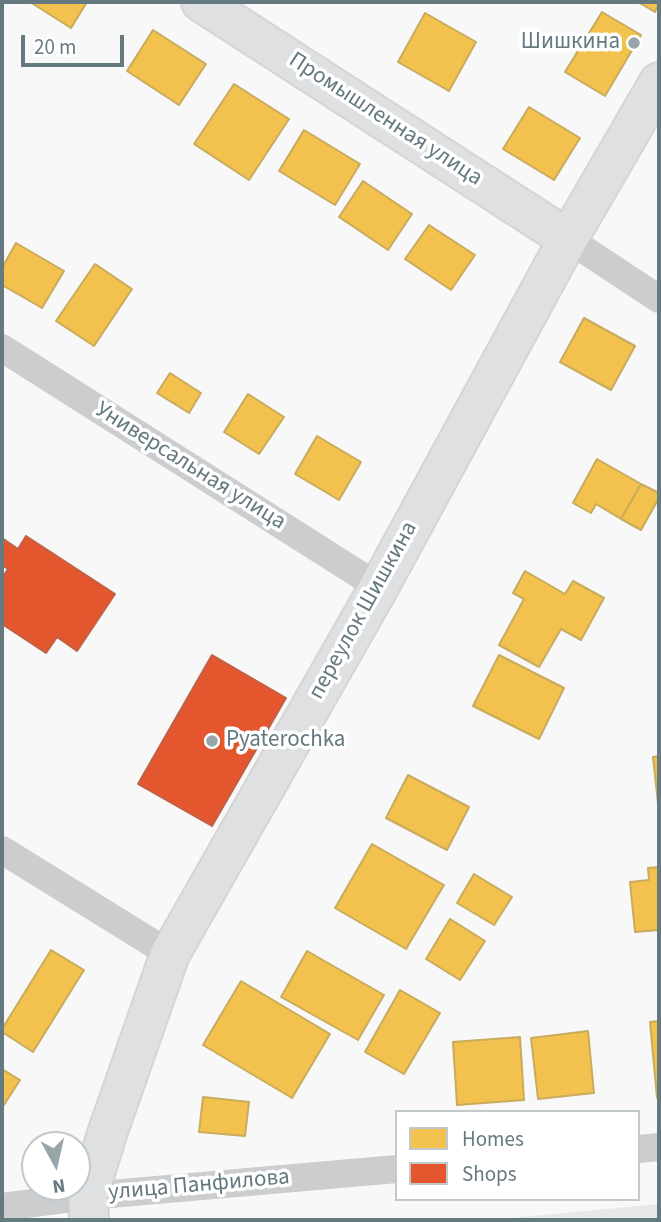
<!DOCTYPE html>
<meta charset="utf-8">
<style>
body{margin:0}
#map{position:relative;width:661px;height:1222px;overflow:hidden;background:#f8f8f8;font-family:"Source Sans 3",sans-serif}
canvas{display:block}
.frame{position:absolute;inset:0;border:4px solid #657981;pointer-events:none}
.legend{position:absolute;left:395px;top:1110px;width:245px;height:91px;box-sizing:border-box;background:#fff;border:2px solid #c1c9cd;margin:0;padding:9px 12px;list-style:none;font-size:21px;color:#657981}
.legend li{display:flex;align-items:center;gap:14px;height:35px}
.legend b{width:35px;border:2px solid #c1c9cd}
.north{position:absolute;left:21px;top:1131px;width:70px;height:70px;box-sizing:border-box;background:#fff;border:2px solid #c1c9cd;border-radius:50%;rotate:172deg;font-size:19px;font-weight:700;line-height:28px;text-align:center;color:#657981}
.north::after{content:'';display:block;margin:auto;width:24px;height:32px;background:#98a5ab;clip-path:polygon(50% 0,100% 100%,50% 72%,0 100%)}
.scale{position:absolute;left:21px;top:35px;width:103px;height:32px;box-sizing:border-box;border:4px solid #657981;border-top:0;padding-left:9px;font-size:21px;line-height:24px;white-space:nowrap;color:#657981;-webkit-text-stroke:5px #fff;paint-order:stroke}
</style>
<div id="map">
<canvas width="661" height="1222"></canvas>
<div class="frame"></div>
<ul class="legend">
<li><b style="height:19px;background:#f2c14e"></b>Homes</li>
<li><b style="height:19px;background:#e4572e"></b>Shops</li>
</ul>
<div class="north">N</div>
<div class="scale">20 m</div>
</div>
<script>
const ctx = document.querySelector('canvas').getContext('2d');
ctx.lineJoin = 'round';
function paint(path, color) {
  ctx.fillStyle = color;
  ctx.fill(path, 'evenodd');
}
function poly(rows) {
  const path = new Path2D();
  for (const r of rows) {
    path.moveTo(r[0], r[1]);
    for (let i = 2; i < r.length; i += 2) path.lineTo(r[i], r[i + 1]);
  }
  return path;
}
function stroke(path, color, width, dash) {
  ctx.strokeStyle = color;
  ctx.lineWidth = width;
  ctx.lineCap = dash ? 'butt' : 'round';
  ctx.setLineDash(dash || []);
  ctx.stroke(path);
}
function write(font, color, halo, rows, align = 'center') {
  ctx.font = font + ' "Source Sans 3",sans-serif';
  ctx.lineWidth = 7;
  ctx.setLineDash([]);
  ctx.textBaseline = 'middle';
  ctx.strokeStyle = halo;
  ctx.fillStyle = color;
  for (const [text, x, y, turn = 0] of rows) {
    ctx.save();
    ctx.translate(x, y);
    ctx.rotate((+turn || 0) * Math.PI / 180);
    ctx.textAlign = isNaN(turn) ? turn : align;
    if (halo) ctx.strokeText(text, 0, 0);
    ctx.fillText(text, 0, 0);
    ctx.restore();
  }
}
paint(poly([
 [659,1204,659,1220,490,1220]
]), '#e7e9e8');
const homes = poly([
 [30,2,87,2,71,28,30,2],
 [638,2,659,2,659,4,655,12,638,2],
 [602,12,641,35,605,96,565,72,602,12],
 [425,13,476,42,449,91,398,62,425,13],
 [153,30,206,64,179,105,127,71,153,30],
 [234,84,289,119,249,180,194,144,234,84],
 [529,107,580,138,554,180,503,149,529,107],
 [304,130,360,164,335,205,279,171,304,130],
 [363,181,412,214,388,250,339,217,363,181],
 [429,225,475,255,451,290,405,259,429,225],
 [16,243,64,271,42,308,2,285,2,268,16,243],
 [95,264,132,289,94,346,56,321,95,264],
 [584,318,635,346,611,390,560,362,584,318],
 [170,373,201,393,189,413,157,393,170,373],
 [248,394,284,417,259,454,224,432,248,394],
 [317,436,361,462,339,500,295,474,317,436],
 [597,459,641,484,621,519,596,504,591,513,573,503,597,459],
 [641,484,659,493,659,498,641,530,621,519,641,484],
 [525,571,565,594,573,581,604,598,581,640,561,629,539,667,499,645,524,599,513,593,525,571],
 [499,655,564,688,539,739,473,706,499,655],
 [659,756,659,813,653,757,659,756],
 [408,775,469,807,447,850,386,818,408,775],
 [372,844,444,885,406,949,335,908,372,844],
 [659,867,659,930,635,932,630,882,649,880,648,868,659,867],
 [474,874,512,897,494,925,457,903,474,874],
 [450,919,485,941,460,980,426,959,450,919],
 [51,950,84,970,33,1052,2,1032,2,1029,51,950],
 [307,951,384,995,358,1040,281,997,307,951],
 [241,981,330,1034,292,1098,203,1045,241,981],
 [400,990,440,1013,404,1074,365,1052,400,990],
 [659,1021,659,1098,657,1098,650,1022,659,1021],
 [588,1031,594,1093,538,1099,531,1038,588,1031],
 [520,1037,524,1100,457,1105,453,1042,520,1037],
 [2,1069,20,1080,2,1108,2,1069],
 [203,1097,249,1102,245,1136,199,1132,203,1097]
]);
paint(homes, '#f2c14e');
stroke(homes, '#c8ab5d', 2);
const shops = poly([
 [26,536,115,594,77,651,57,637,46,653,2,624,2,578,8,569,2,565,2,538,18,549,26,536],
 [212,655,286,698,212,826,138,784,212,655]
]);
paint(shops, '#e4572e');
stroke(shops, '#be6147', 2);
const secondary = poly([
 [201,2,568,239],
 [89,1220,88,1196,107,1134,170,954,379,587,568,239,659,82]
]);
stroke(secondary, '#d4d5d6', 42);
stroke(poly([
 [568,239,659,299],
 [2,348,379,587],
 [2,850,170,954],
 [638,1149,659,1147],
 [2,1207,88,1196,397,1169]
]), '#cbcdce', 28);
stroke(secondary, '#dfe0e1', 38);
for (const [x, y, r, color] of [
 [634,43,7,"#98a5ab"],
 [212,741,7,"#98a5ab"]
]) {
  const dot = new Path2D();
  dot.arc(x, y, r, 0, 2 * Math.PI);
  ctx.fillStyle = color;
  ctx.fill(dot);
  stroke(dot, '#fff', 2.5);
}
write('23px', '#657981', '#fff', [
 ["Шишкина",620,43],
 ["Pyaterochka",226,741,"left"]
], 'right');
write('23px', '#657981', '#fff', [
 ["Промышленная улица",385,120,33],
 ["Универсальная улица",190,467,32],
 ["переулок Шишкина",364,611,-61],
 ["улица Панфилова",199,1186,-5]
]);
</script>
